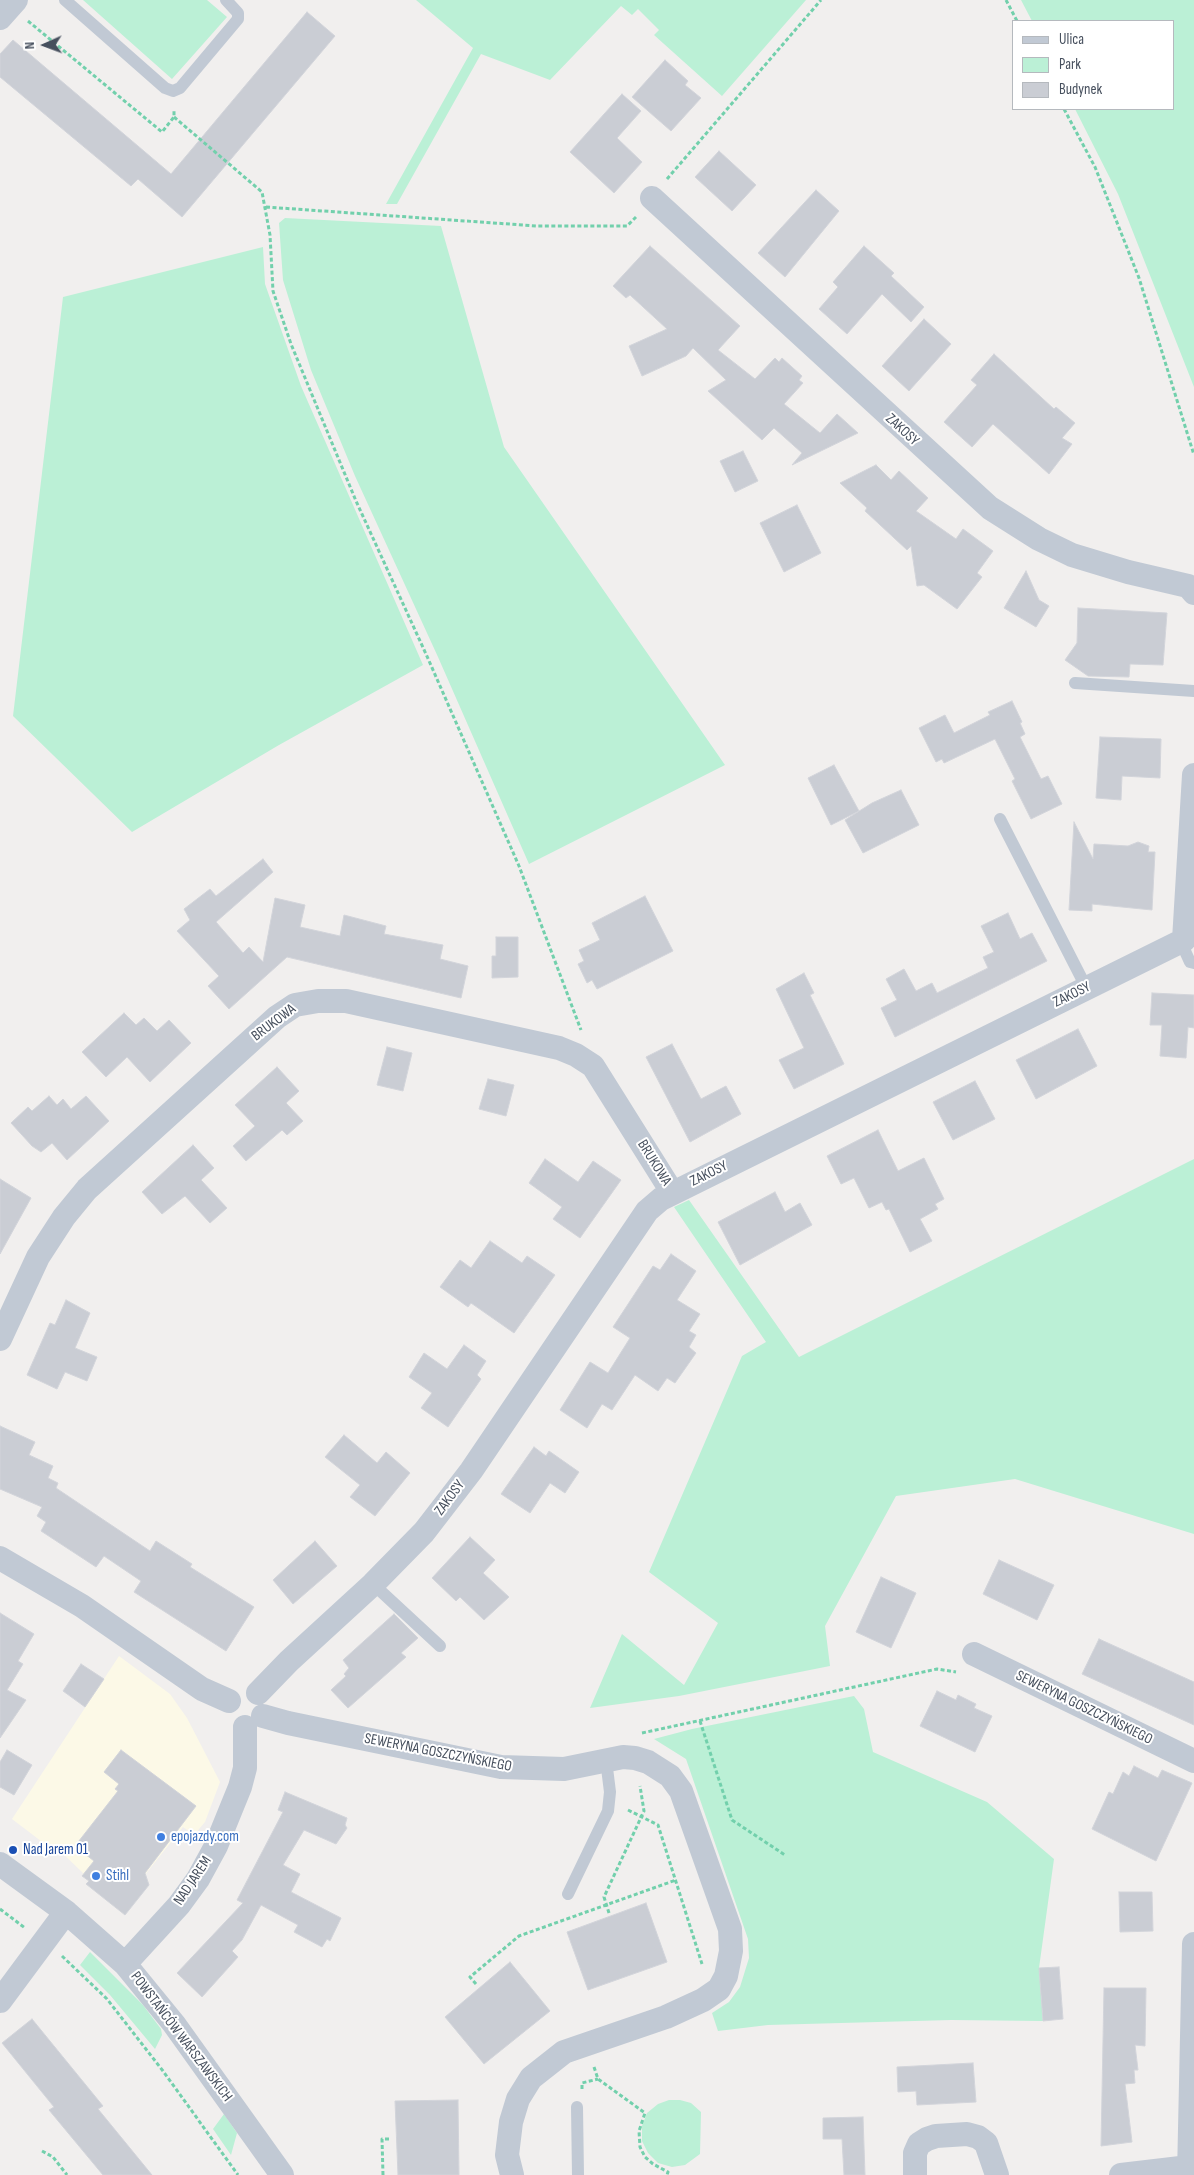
<!DOCTYPE html>
<meta charset="utf-8">
<style>
body{margin:0}
#map{position:relative;width:1194px;height:2175px;overflow:hidden;background:#f1efee;font-family:"Sofia Sans Condensed",sans-serif}
canvas{display:block}
.legend{position:absolute;left:1012px;top:20px;width:162px;height:90px;box-sizing:border-box;background:#fff;border:1px solid #b5b9be;margin:0;padding:6px 9px;list-style:none;font-size:15px;color:#464f5d}
.legend li{display:flex;align-items:center;gap:10px;height:25px}
.legend b{width:25px;border:1px solid #b5b9be}
.north{position:absolute;left:20px;top:20px;width:50px;height:50px;-webkit-text-stroke:4px #fff;paint-order:stroke;rotate:268deg;font-size:14px;font-weight:700;line-height:20px;text-align:center;color:#464f5d}
.north::after{content:'';display:block;margin:auto;width:18px;height:22px;background:#464f5d;clip-path:polygon(50% 0,100% 100%,50% 72%,0 100%)}
</style>
<div id="map">
<canvas width="1194" height="2175"></canvas>
<ul class="legend">
<li><b style="height:6px;background:#c1c9d4"></b>Ulica</li>
<li><b style="height:14px;background:#bbf0d6"></b>Park</li>
<li><b style="height:14px;background:#cacdd4"></b>Budynek</li>
</ul>
<div class="north">N</div>
</div>
<script>
const ctx = document.querySelector('canvas').getContext('2d');
ctx.lineJoin = 'round';
function paint(path, color) {
  ctx.fillStyle = color;
  ctx.fill(path, 'evenodd');
}
function poly(rows) {
  const path = new Path2D();
  for (const r of rows) {
    path.moveTo(r[0], r[1]);
    for (let i = 2; i < r.length; i += 2) path.lineTo(r[i], r[i + 1]);
  }
  return path;
}
function stroke(path, color, width, dash) {
  ctx.strokeStyle = color;
  ctx.lineWidth = width;
  ctx.lineCap = dash ? 'butt' : 'round';
  ctx.setLineDash(dash || []);
  ctx.stroke(path);
}
function write(font, color, halo, rows, align = 'center') {
  ctx.font = font + ' "Sofia Sans Condensed",sans-serif';
  ctx.lineWidth = 4;
  ctx.setLineDash([]);
  ctx.textBaseline = 'middle';
  ctx.strokeStyle = halo;
  ctx.fillStyle = color;
  for (const [text, x, y, turn = 0] of rows) {
    ctx.save();
    ctx.translate(x, y);
    ctx.rotate((+turn || 0) * Math.PI / 180);
    ctx.textAlign = isNaN(turn) ? turn : align;
    if (halo) ctx.strokeText(text, 0, 0);
    ctx.fillText(text, 0, 0);
    ctx.restore();
  }
}
paint(poly([
 [119,1656,170,1694,187,1718,220,1782,205,1822,194,1835,183,1827,144,1876,148,1880,148,1886,125,1915,86,1884,89,1881,82,1876,83,1873,57,1848,54,1851,12,1819]
]), '#fcf9e7');
paint(poly([
 [83,0,207,0,227,17,172,79],
 [416,0,806,0,722,96,654,35,659,30,638,9,632,15,621,6,550,80,481,54,397,204,386,204,473,48],
 [1021,0,1194,0,1194,387,1118,194,1075,109,1173,109,1173,21,1032,21],
 [285,218,441,226,504,447,725,765,529,864,438,657,355,476,311,370,283,280,279,223],
 [263,247,265,284,301,386,423,665,279,745,132,832,13,716,63,297],
 [1194,1159,1194,1534,1015,1479,896,1496,825,1626,830,1666,679,1696,590,1708,622,1634,684,1685,718,1623,649,1572,742,1356,766,1342,674,1207,689,1200,799,1357],
 [854,1696,864,1709,873,1752,987,1802,1054,1859,1039,1968,1043,2021,951,2020,768,2025,718,2031,712,2013,729,2002,740,1987,749,1958,748,1939,686,1759,654,1739,692,1729],
 [90,1952,143,2005,161,2029,162,2035,155,2049,110,1995,80,1965],
 [669,2100,680,2100,691,2103,701,2112,700,2154,685,2165,672,2167,658,2163,648,2153,642,2141,642,2126,647,2113,658,2104],
 [224,2114,237,2133,231,2155,213,2129]
]), '#bbf0d6');
const building = poly([
 [307,12,335,36,182,217,138,179,131,186,0,77,0,54,13,40,171,174,307,12],
 [665,60,688,81,685,85,701,98,671,131,632,97,665,60],
 [622,94,641,111,617,138,642,162,614,193,570,152,622,94],
 [719,151,756,185,732,211,695,177,719,151],
 [816,190,839,211,785,277,758,253,816,190],
 [650,246,740,326,718,350,755,379,775,358,779,362,782,358,802,376,799,380,803,383,784,404,820,433,837,414,858,433,792,465,802,453,774,428,762,440,708,391,726,380,693,348,686,356,642,376,629,346,667,329,630,295,626,298,613,286,650,246],
 [864,246,894,273,891,276,924,307,911,322,882,294,847,334,819,309,838,287,833,282,864,246],
 [924,319,951,344,909,391,882,366,924,319],
 [994,354,1054,409,1056,407,1075,423,1062,438,1072,444,1049,474,993,424,972,447,944,422,977,385,971,380,994,354],
 [743,451,758,481,735,492,720,461,743,451],
 [876,465,891,480,899,471,928,498,916,511,956,539,963,529,993,551,977,573,982,577,957,609,924,585,917,586,911,546,907,550,865,511,867,508,840,483,876,465],
 [797,505,821,553,784,572,760,523,797,505],
 [1026,571,1039,600,1049,606,1036,627,1004,608,1026,571],
 [1078,608,1167,613,1163,665,1130,664,1129,677,1088,676,1065,660,1077,643,1078,608],
 [1012,701,1022,722,1020,723,1025,734,1020,737,1041,779,1048,776,1062,804,1031,819,1012,781,1015,779,995,739,944,763,942,759,936,762,919,728,945,715,954,733,990,715,988,712,1012,701],
 [1100,737,1161,739,1160,778,1122,776,1121,800,1096,798,1100,737],
 [834,765,859,811,831,825,808,778,834,765],
 [901,790,919,825,863,853,845,820,872,803,901,790],
 [1074,822,1093,859,1094,844,1128,846,1138,842,1149,846,1148,852,1155,852,1152,910,1092,904,1092,911,1069,910,1074,822],
 [263,859,273,872,216,922,243,953,249,947,263,962,275,898,305,905,300,927,340,936,344,915,386,926,384,934,443,945,440,959,468,966,461,998,287,957,229,1009,208,986,219,976,177,931,190,920,184,909,210,889,216,896,263,859],
 [645,896,673,951,597,989,592,980,587,983,578,964,584,961,579,950,600,940,592,923,645,896],
 [1008,913,1020,939,1032,933,1047,961,895,1037,881,1008,897,1000,886,979,904,969,916,991,932,983,937,993,988,968,983,957,994,952,981,926,1008,913],
 [496,937,518,937,518,977,492,978,492,956,496,956,496,937],
 [804,973,814,993,810,995,844,1064,794,1089,779,1060,804,1048,776,989,804,973],
 [1152,993,1194,995,1194,1028,1188,1027,1186,1058,1160,1056,1162,1025,1150,1025,1152,993],
 [124,1013,136,1025,144,1018,157,1031,169,1020,191,1043,150,1082,127,1057,106,1077,82,1052,124,1013],
 [1078,1029,1097,1066,1036,1099,1016,1060,1078,1029],
 [672,1044,701,1099,726,1086,741,1114,690,1142,646,1057,672,1044],
 [387,1047,412,1053,403,1091,377,1085,387,1047],
 [277,1067,299,1091,286,1103,303,1121,287,1135,282,1130,246,1161,233,1146,255,1126,235,1105,277,1067],
 [488,1079,514,1085,506,1116,479,1109,488,1079],
 [975,1081,995,1119,953,1140,933,1102,975,1081],
 [49,1096,57,1105,63,1099,71,1109,86,1096,109,1121,67,1160,52,1143,41,1152,32,1146,11,1123,28,1107,32,1111,49,1096],
 [878,1130,898,1171,924,1158,944,1199,935,1204,938,1209,920,1219,932,1241,910,1252,889,1209,886,1210,882,1202,869,1208,854,1178,841,1184,827,1156,878,1130],
 [193,1145,214,1168,201,1180,227,1208,210,1223,185,1196,162,1214,142,1192,193,1145],
 [545,1159,578,1182,593,1161,621,1180,580,1238,553,1219,562,1207,529,1183,545,1159],
 [0,1179,31,1198,0,1254,0,1179],
 [775,1192,785,1212,800,1203,812,1225,740,1265,718,1222,775,1192],
 [490,1241,522,1263,527,1256,555,1275,514,1333,471,1303,468,1307,440,1287,460,1260,471,1268,490,1241],
 [671,1254,696,1271,677,1300,700,1314,689,1331,696,1335,689,1347,696,1353,675,1383,667,1378,658,1391,635,1375,612,1410,602,1404,587,1428,560,1410,590,1362,608,1373,630,1338,613,1327,653,1266,660,1270,671,1254],
 [66,1300,90,1313,75,1348,97,1357,87,1381,65,1372,57,1389,27,1375,50,1323,55,1325,66,1300],
 [464,1345,486,1361,477,1375,481,1379,448,1427,421,1408,432,1393,409,1377,424,1353,447,1369,464,1345],
 [0,1426,35,1442,29,1455,53,1466,48,1478,58,1483,56,1488,150,1551,156,1541,192,1564,190,1567,254,1607,226,1651,134,1592,141,1581,104,1556,96,1567,41,1531,46,1522,37,1516,42,1507,0,1489,0,1426],
 [344,1435,377,1463,386,1452,410,1473,375,1516,350,1497,360,1485,325,1457,344,1435],
 [534,1447,546,1456,549,1451,579,1472,565,1493,550,1483,530,1513,501,1494,534,1447],
 [470,1537,495,1560,483,1573,509,1597,484,1620,460,1597,456,1601,432,1578,470,1537],
 [315,1541,337,1566,293,1604,273,1580,315,1541],
 [999,1560,1054,1585,1037,1620,983,1594,999,1560],
 [881,1577,916,1593,891,1648,856,1632,881,1577],
 [0,1613,34,1634,18,1661,23,1664,7,1690,26,1700,0,1738,0,1613],
 [394,1614,418,1638,401,1653,406,1657,348,1708,331,1690,346,1676,344,1674,349,1668,343,1660,394,1614],
 [1099,1639,1194,1682,1194,1725,1082,1674,1099,1639],
 [81,1664,104,1679,85,1707,63,1691,81,1664],
 [937,1691,956,1700,958,1695,976,1704,974,1708,992,1716,975,1752,920,1726,937,1691],
 [7,1750,32,1765,14,1795,0,1787,0,1762,7,1750],
 [121,1750,196,1806,145,1873,149,1885,125,1915,86,1884,89,1881,82,1876,94,1861,75,1846,118,1791,115,1789,119,1784,104,1772,121,1750],
 [1134,1766,1158,1778,1162,1770,1192,1783,1156,1861,1092,1829,1109,1792,1113,1794,1123,1772,1129,1776,1134,1766],
 [285,1792,347,1818,345,1825,347,1828,336,1844,304,1830,283,1865,300,1874,291,1892,341,1918,330,1941,327,1939,322,1947,294,1932,298,1925,261,1905,242,1940,232,1951,238,1957,202,1997,177,1973,243,1903,237,1900,283,1812,278,1810,285,1792],
 [1119,1892,1152,1892,1153,1931,1120,1932,1119,1892],
 [646,1903,667,1962,588,1990,567,1932,646,1903],
 [510,1962,550,2011,484,2064,445,2017,510,1962],
 [1059,1967,1063,2019,1043,2021,1039,1968,1059,1967],
 [1104,1988,1146,1988,1145,2046,1135,2045,1138,2070,1134,2070,1135,2083,1125,2084,1132,2142,1101,2146,1104,1988],
 [32,2019,103,2106,98,2109,152,2175,103,2175,49,2110,54,2107,2,2043,32,2019],
 [973,2063,976,2102,917,2105,916,2091,898,2092,897,2067,973,2063],
 [458,2100,459,2175,398,2175,395,2101,458,2100],
 [863,2117,865,2175,844,2175,842,2139,823,2139,823,2118,863,2117]
]);
paint(building, '#cacdd4');
stroke(building, '#d2d4da', 1);
stroke(poly([
 [1006,0,1017,21],
 [28,21,162,132,174,117,174,110],
 [1064,109,1095,167,1139,278,1194,455],
 [174,117,262,192,270,235,273,291,291,344,356,501,426,654,519,866,581,1030],
 [667,179,821,0],
 [266,207,537,226,627,226,636,217],
 [700,1721,732,1820,785,1855],
 [642,1733,937,1669,956,1672],
 [628,1810,658,1825,702,1964],
 [0,1909,25,1928],
 [609,1913,604,1897,644,1811,640,1786],
 [62,1956,107,1999,163,2071,238,2175],
 [476,1984,470,1977,519,1936,676,1880],
 [594,2067,598,2079,645,2113,639,2131,640,2147,645,2157,653,2164,668,2172,667,2175],
 [582,2089,582,2083,598,2079],
 [42,2151,53,2157,67,2175],
 [383,2175,382,2139,390,2139]
]), '#72d0ac', 3, [4, 2.5]);
stroke(poly([
 [65,0,165,88,173,91,180,88,238,19,238,13,226,0],
 [1075,683,1194,691],
 [1000,819,1086,987],
 [1184,940,1185,951,1190,962,1194,963],
 [373,1584,440,1646],
 [568,1894,608,1811,610,1792,606,1760],
 [577,2107,578,2175]
]), '#c1c9d4', 12);
stroke(poly([
 [0,18,16,0],
 [652,198,990,508,1039,539,1072,555,1128,572,1188,586,1194,593],
 [0,1339,38,1257,64,1217,87,1189,277,1017,295,1005,318,1001,346,1001,559,1048,576,1055,593,1066,672,1192],
 [0,1558,82,1606,202,1689,229,1701],
 [974,1654,1194,1761],
 [258,1693,289,1661,373,1584,424,1532,471,1471,647,1211,661,1199,1184,940,1194,775],
 [263,1716,288,1723,501,1767,564,1769,623,1757,635,1758,648,1762,670,1776,681,1791,730,1929,731,1951,726,1976,719,1989,703,2000,666,2017,564,2052,531,2078,518,2099,511,2122,507,2155,512,2175],
 [0,1864,66,1912,125,1964,174,2024,282,2175],
 [125,1964,179,1905,198,1879,216,1846,240,1787,245,1768,245,1727],
 [0,2001,66,1912],
 [915,2175,915,2153,919,2144,927,2139,936,2136,967,2134,978,2137,986,2143,997,2175],
 [1121,2175,1189,2167],
 [1189,2175,1194,1944]
]), '#c1c9d4', 24);
for (const [x, y, r, color] of [
 [161,1837,5,"#3f7fe0"],
 [13,1850,5,"#1a4fb4"],
 [96,1876,5,"#3f7fe0"]
]) {
  const dot = new Path2D();
  dot.arc(x, y, r, 0, 2 * Math.PI);
  ctx.fillStyle = color;
  ctx.fill(dot);
  stroke(dot, '#fff', 2);
}
write('15px', '#464f5d', '#fff', [
 ["ZAKOSY",902,430,43],
 ["ZAKOSY",1072,995,-26],
 ["BRUKOWA",274,1023,-37],
 ["BRUKOWA",654,1163,58],
 ["ZAKOSY",709,1174,-26],
 ["ZAKOSY",450,1498,-53],
 ["SEWERYNA GOSZCZYŃSKIEGO",1084,1708,26],
 ["SEWERYNA GOSZCZYŃSKIEGO",438,1753,11],
 ["NAD JAREM",193,1881,-56],
 ["POWSTAŃCÓW WARSZAWSKICH",181,2037,53]
]);
write('15px', '#366cbe', '#fff', [
 ["epojazdy.com",171,1837],
 ["Stihl",106,1876]
], 'left');
write('15px', '#164399', '#fff', [
 ["Nad Jarem 01",23,1850]
], 'left');
</script>
